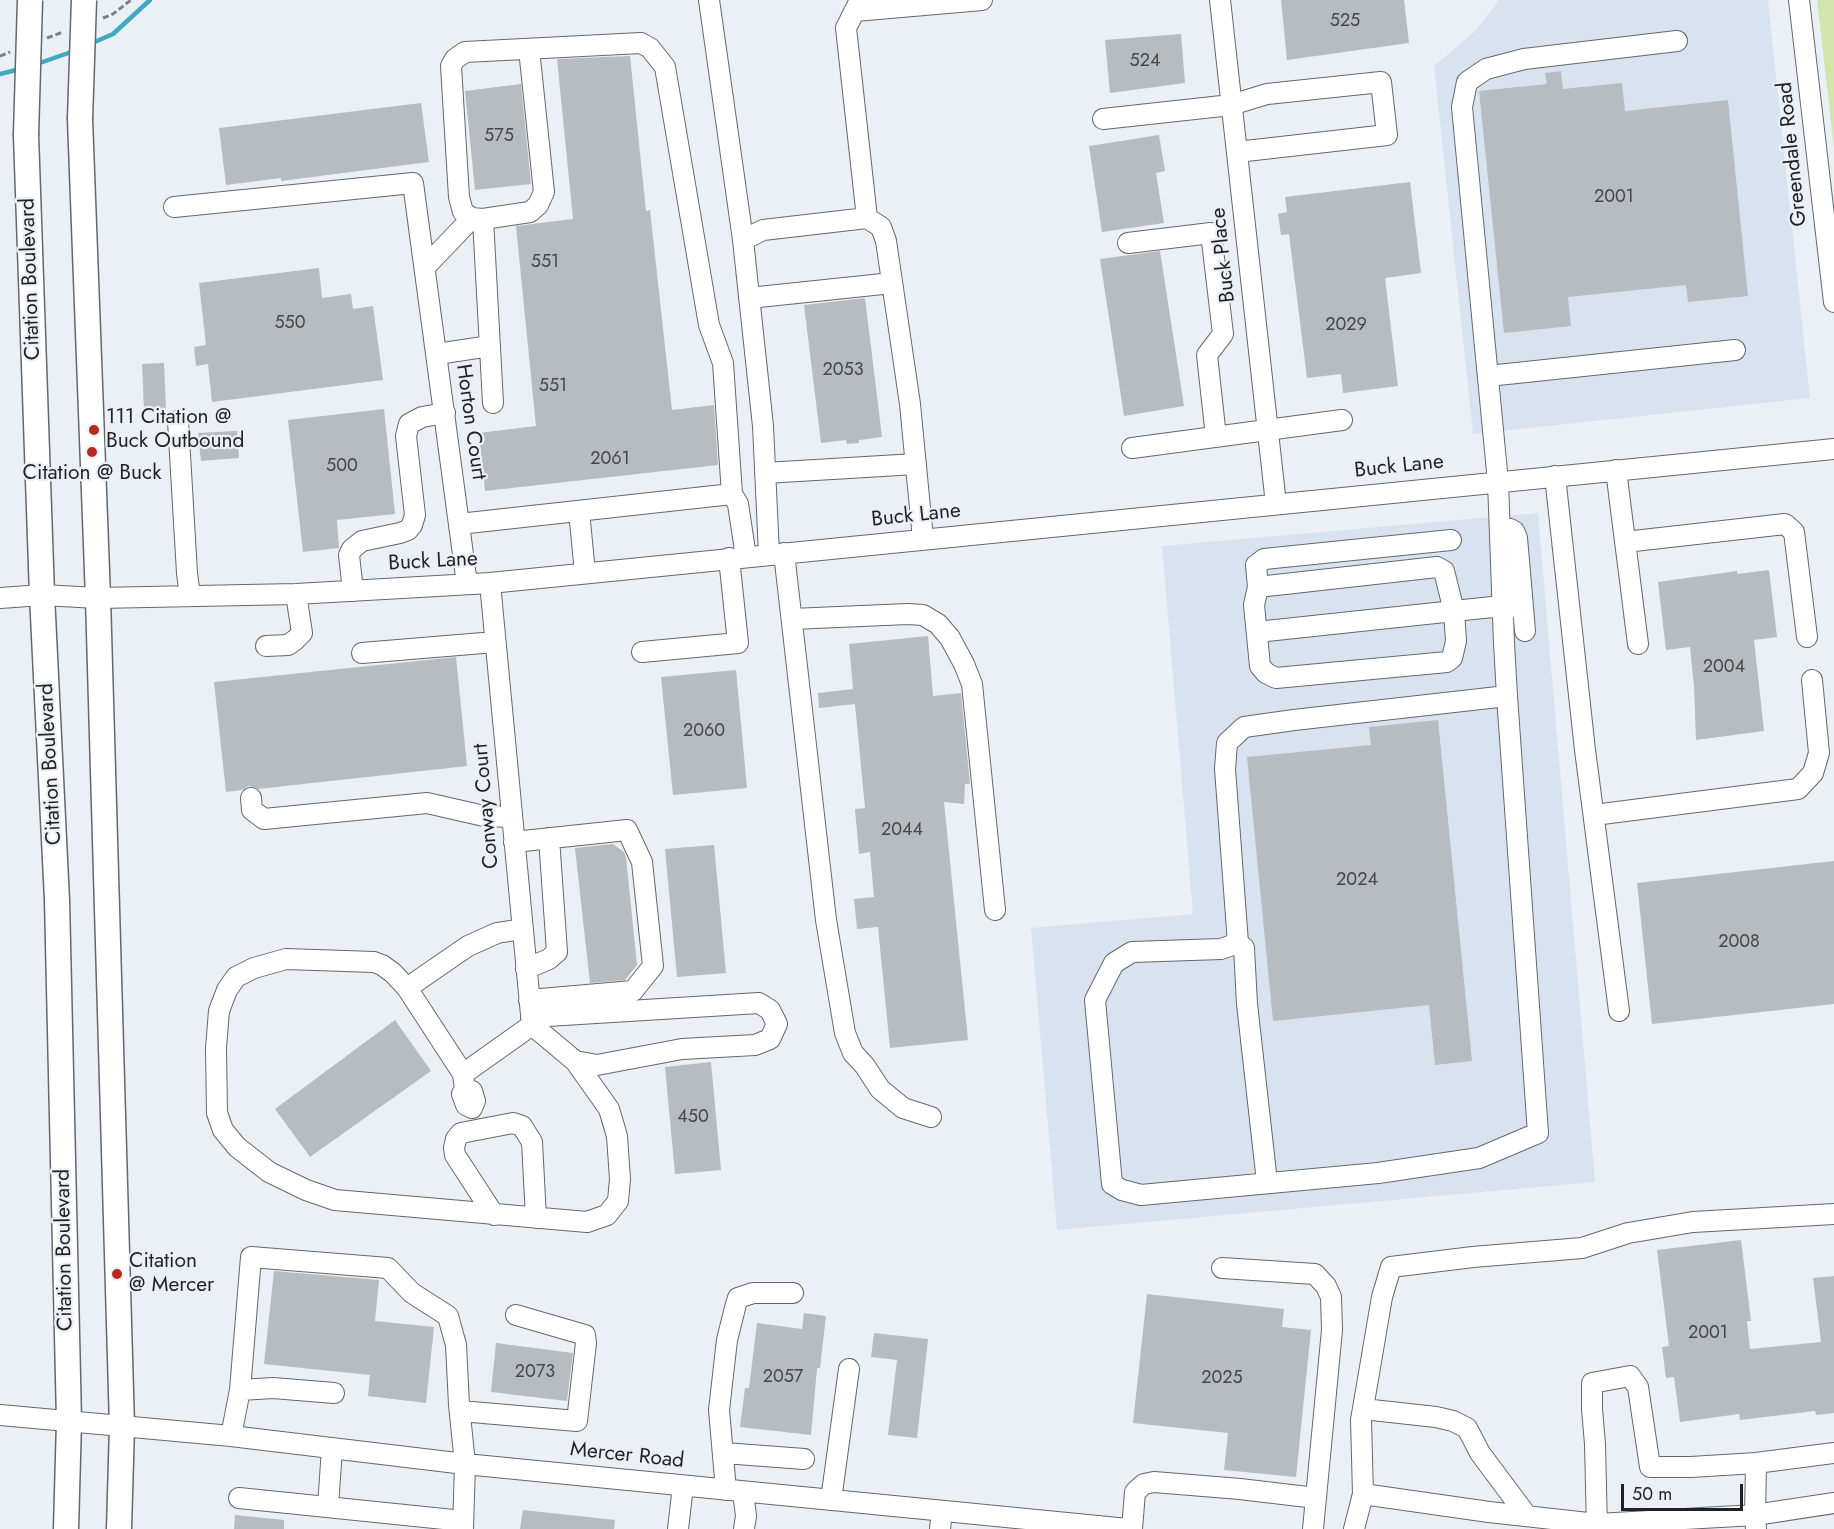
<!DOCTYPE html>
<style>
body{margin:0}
#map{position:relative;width:1834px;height:1529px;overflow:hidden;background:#ebf0f6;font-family:Jost,sans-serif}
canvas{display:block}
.scale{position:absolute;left:1621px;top:1484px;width:122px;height:27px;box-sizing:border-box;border:3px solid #1f2123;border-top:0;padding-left:8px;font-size:18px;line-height:21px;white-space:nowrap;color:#1f2123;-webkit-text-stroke:4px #ebf0f6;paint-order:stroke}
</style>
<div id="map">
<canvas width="1834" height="1529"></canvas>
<div class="scale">50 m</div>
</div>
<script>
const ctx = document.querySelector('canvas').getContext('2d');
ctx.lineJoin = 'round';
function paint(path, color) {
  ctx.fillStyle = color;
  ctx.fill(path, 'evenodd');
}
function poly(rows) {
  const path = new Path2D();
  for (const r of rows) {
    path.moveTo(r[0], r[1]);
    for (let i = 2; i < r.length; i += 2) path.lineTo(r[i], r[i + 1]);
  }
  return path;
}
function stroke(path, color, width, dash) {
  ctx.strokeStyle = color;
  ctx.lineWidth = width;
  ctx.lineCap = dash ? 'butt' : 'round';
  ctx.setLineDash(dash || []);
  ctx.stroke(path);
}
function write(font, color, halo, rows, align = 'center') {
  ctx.font = font + ' Jost,sans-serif';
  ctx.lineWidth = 4.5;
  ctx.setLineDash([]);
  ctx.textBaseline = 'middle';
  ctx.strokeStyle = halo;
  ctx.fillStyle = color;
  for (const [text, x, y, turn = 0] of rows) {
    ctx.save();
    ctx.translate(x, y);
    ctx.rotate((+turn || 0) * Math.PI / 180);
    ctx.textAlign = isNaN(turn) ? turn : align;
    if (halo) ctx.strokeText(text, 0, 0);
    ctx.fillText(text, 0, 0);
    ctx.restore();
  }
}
paint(poly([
 [1499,0,1768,0,1810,398,1473,434,1434,66,1476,30],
 [1538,513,1595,1182,1057,1230,1031,928,1193,914,1162,546]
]), '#d9e3ef');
paint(poly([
 [1817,0,1834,0,1834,148]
]), '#d4e5ab');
stroke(poly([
 [90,44,113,34,150,0],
 [37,64,74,51],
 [0,74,20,69]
]), '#3fa9bf', 4.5);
paint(poly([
 [1281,0,1404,0,1409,43,1287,60],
 [1181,34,1185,83,1110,93,1105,40],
 [630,56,646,211,650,210,672,410,714,405,718,465,485,491,479,433,536,426,516,226,573,219,557,59],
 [1561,71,1563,89,1622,83,1625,111,1728,100,1748,296,1688,302,1686,285,1568,297,1571,326,1504,333,1479,91,1547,84,1545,73],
 [521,84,531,184,475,190,465,91],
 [421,103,429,162,281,181,281,178,226,185,219,128],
 [1159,135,1165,171,1156,173,1164,223,1102,232,1089,146],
 [1410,182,1421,273,1385,278,1398,386,1343,393,1341,374,1307,378,1289,234,1281,235,1278,214,1287,212,1285,197],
 [1160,251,1184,406,1124,416,1100,259],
 [319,268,322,298,351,294,353,309,373,306,383,380,212,402,208,364,196,366,194,347,206,345,199,283],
 [865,298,882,437,859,440,859,443,847,444,846,440,821,443,804,305],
 [164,363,166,409,144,410,142,364],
 [384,409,395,514,337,520,339,548,303,552,288,420],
 [237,431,239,458,201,461,198,433],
 [1769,570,1777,637,1754,640,1764,731,1696,740,1694,686,1690,647,1666,650,1658,582,1737,571,1737,574],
 [928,636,933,696,961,693,970,784,965,784,964,804,944,802,968,1040,890,1048,878,927,857,929,854,899,874,897,870,852,859,854,855,809,865,808,855,704,819,708,818,693,853,689,849,644],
 [456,657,467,766,258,789,249,786,242,790,226,792,214,682],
 [736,670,747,788,673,795,661,677],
 [1438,720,1472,1061,1435,1065,1429,1005,1273,1021,1247,757,1371,745,1369,727],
 [613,844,624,852,626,857,637,965,625,980,590,983,575,848],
 [714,845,726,973,677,977,665,849],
 [1834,861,1834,1004,1652,1024,1637,883],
 [395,1020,431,1071,310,1157,275,1109],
 [711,1062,721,1170,675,1174,665,1067],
 [1741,1240,1751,1321,1747,1321,1750,1349,1821,1342,1813,1278,1834,1276,1834,1413,1816,1415,1815,1411,1740,1420,1739,1414,1680,1422,1674,1377,1666,1378,1662,1347,1669,1346,1657,1250],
 [274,1271,379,1280,375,1321,434,1327,426,1403,368,1396,370,1375,264,1364],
 [1147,1294,1284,1309,1282,1327,1311,1330,1296,1477,1224,1470,1228,1433,1133,1423],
 [804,1313,826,1316,820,1368,817,1368,811,1435,740,1427,745,1388,749,1388,757,1323,802,1329],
 [874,1333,928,1339,917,1438,888,1435,897,1360,871,1357],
 [496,1343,573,1353,567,1401,491,1392],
 [523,1510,615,1520,614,1529,520,1529],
 [235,1515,284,1520,284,1529,234,1529]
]), '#b7bcc1');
const minor = poly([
 [709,0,743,240],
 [860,0,846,28,867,218],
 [1220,0,1276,504],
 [1799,0,1834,302],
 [855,11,982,0],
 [1103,119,1231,105,1267,94,1381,82,1387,135,1237,152],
 [174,207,413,183,467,584],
 [472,218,483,219,530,212,538,205,544,192,529,49],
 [483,219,493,403],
 [1128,243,1211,233,1223,334,1207,355,1216,437],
 [425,267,472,218,463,212,459,197,451,66,455,59,465,52,641,43,650,48,665,67,709,325,723,363,732,494],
 [749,298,892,283],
 [437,354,490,346],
 [1488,376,1735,350],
 [178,421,187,573,190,596],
 [1132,448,1342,420],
 [1616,470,1638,644],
 [765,473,916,464],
 [1555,476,1585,750,1619,1011],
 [579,511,585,573],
 [459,524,732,494,738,504,746,557],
 [1625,542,1785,524,1794,532,1807,637],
 [784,553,826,920,845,1033,853,1053,865,1066,880,1089,903,1108,931,1117],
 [769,554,763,426,743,240,763,230,867,218,881,227,886,241,910,404,923,539],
 [490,583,532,1025],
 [1258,587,1256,565,1264,559,1451,540],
 [353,591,349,555,352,549,362,541,400,533,408,530,412,525,415,515,406,436,409,424,422,417,445,413],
 [0,598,42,595,98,598,296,594,490,583,1834,449],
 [1523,607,1525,631],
 [792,619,908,614,923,615,938,624,950,638,964,664,972,684,995,910],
 [1257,632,1454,611,1456,641,1452,658,1447,662,1276,678,1266,673,1260,666,1254,605,1258,587,1437,567,1444,571,1454,611,1502,606,1523,607,1517,538,1514,531,1510,529,1500,528],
 [266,646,288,645,295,640,302,633,296,594],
 [642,652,738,643,729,558],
 [362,653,495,642],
 [1507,696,1294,720,1244,727,1227,743,1225,769,1238,943,1221,949,1132,952,1114,963,1095,1000,1112,1184,1122,1190,1141,1195,1378,1173,1479,1158,1538,1133,1507,696,1504,643,1498,482,1462,107,1467,82,1486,69,1524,59,1677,41],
 [251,798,252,810,264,819,427,803,484,816,512,817],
 [1594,815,1798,789,1813,773,1819,753,1812,680],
 [514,842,627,830,642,862,653,966,633,991,529,1000],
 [522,929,497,933,468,946,407,988,463,1074,532,1025],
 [1238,943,1244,948,1247,1004,1267,1182],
 [526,969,549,959,557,952,549,838],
 [407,988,393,973,382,965,374,962,286,959,254,968,236,977,227,990,219,1011,216,1048,217,1113,223,1130,237,1147,269,1172,306,1190,335,1200,587,1222,607,1215,618,1201,620,1179,617,1136,609,1109,575,1061],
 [531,1017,759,1003,770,1010,777,1024,770,1039,755,1045,682,1049,597,1065,575,1061,532,1025],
 [463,1074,465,1089,462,1094,466,1105,472,1108,475,1101,472,1091,465,1089],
 [494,1215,455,1155,454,1148,456,1139,461,1133,513,1123,522,1126,532,1142,536,1218],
 [1222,1268,1315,1274,1326,1286,1331,1297,1332,1330,1313,1529],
 [240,1390,251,1257,388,1268,412,1293,448,1316,456,1345,459,1405,465,1464,463,1529],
 [1363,1409,1436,1417,1453,1421,1467,1428,1480,1453,1527,1516],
 [460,1411,577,1421,586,1343,585,1335,516,1315],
 [0,1415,231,1436,465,1464,1128,1529],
 [231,1436,240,1390,273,1388,334,1393],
 [724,1453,804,1459],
 [726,1490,719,1410,727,1340,736,1304,738,1298,753,1293,793,1293],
 [743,1492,746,1516,744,1529],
 [1363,1494,1361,1420,1382,1297,1391,1267,1473,1257,1582,1248,1628,1233,1693,1222,1834,1214],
 [239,1498,463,1521],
 [831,1500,849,1369],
 [328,1507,332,1448],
 [678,1529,683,1486],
 [940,1529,942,1511],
 [1132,1529,1135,1492,1144,1484,1154,1482,1240,1489,1316,1498],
 [1354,1529,1363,1494,1489,1512,1597,1524,1755,1515,1756,1463],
 [1597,1529,1595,1444,1592,1409,1592,1383,1630,1376,1638,1387,1650,1467,1691,1467,1756,1463,1834,1453],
 [1756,1529,1755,1515,1834,1503]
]);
const major = poly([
 [80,119,98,598,122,1426,119,1529],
 [26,135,42,595,57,900,69,1421,66,1529]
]);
stroke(minor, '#64686d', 22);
stroke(major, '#64686d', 27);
stroke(poly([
 [103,18,113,14,131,0],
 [47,38,63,32],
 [0,56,10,52]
]), '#7d8084', 3, [6, 3]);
stroke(minor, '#fff', 20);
stroke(major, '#fff', 24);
const majorBridge = poly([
 [80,119,84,0],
 [26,135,30,0]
]);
stroke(majorBridge, '#64686d', 27, []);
stroke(majorBridge, '#fff', 24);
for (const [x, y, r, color] of [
 [94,430,6,"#b82a1f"],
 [92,452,6,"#b82a1f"],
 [117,1274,6,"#b82a1f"]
]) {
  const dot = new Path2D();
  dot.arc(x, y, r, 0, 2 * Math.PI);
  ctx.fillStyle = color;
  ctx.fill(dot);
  stroke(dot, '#ebf0f6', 2);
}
write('18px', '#45484a', null, [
 ["525",1345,22],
 ["524",1145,62],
 ["575",499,137],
 ["2001",1614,198],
 ["551",545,263],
 ["550",290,324],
 ["2029",1346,326],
 ["2053",843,371],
 ["551",553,387],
 ["2061",610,460],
 ["500",342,467],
 ["2004",1724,668],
 ["2060",704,732],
 ["2044",902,831],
 ["2024",1357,881],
 ["2008",1739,943],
 ["450",693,1118],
 ["2001",1708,1334],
 ["2073",535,1373],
 ["2057",783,1378],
 ["2025",1222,1379]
]);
write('21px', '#1f2123', '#ebf0f6', [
 ["Greendale Road",1793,154,-96],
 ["Buck Place",1224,255,-96],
 ["Citation Boulevard",31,279,-92],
 ["Horton Court",470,422,82],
 ["Buck Lane",1399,467,-6],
 ["Buck Lane",916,516,-6],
 ["Buck Lane",433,562,-3],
 ["Citation Boulevard",51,764,-93],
 ["Conway Court",487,806,-95],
 ["Citation Boulevard",65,1250,-91],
 ["Mercer Road",627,1456,6]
]);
write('21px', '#1f2123', '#ebf0f6', [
 ["111 Citation @",106,418],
 ["Buck Outbound",106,442],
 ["Citation @ Buck",92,474,"center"],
 ["Citation",129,1262],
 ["@ Mercer",129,1286]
], 'left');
</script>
